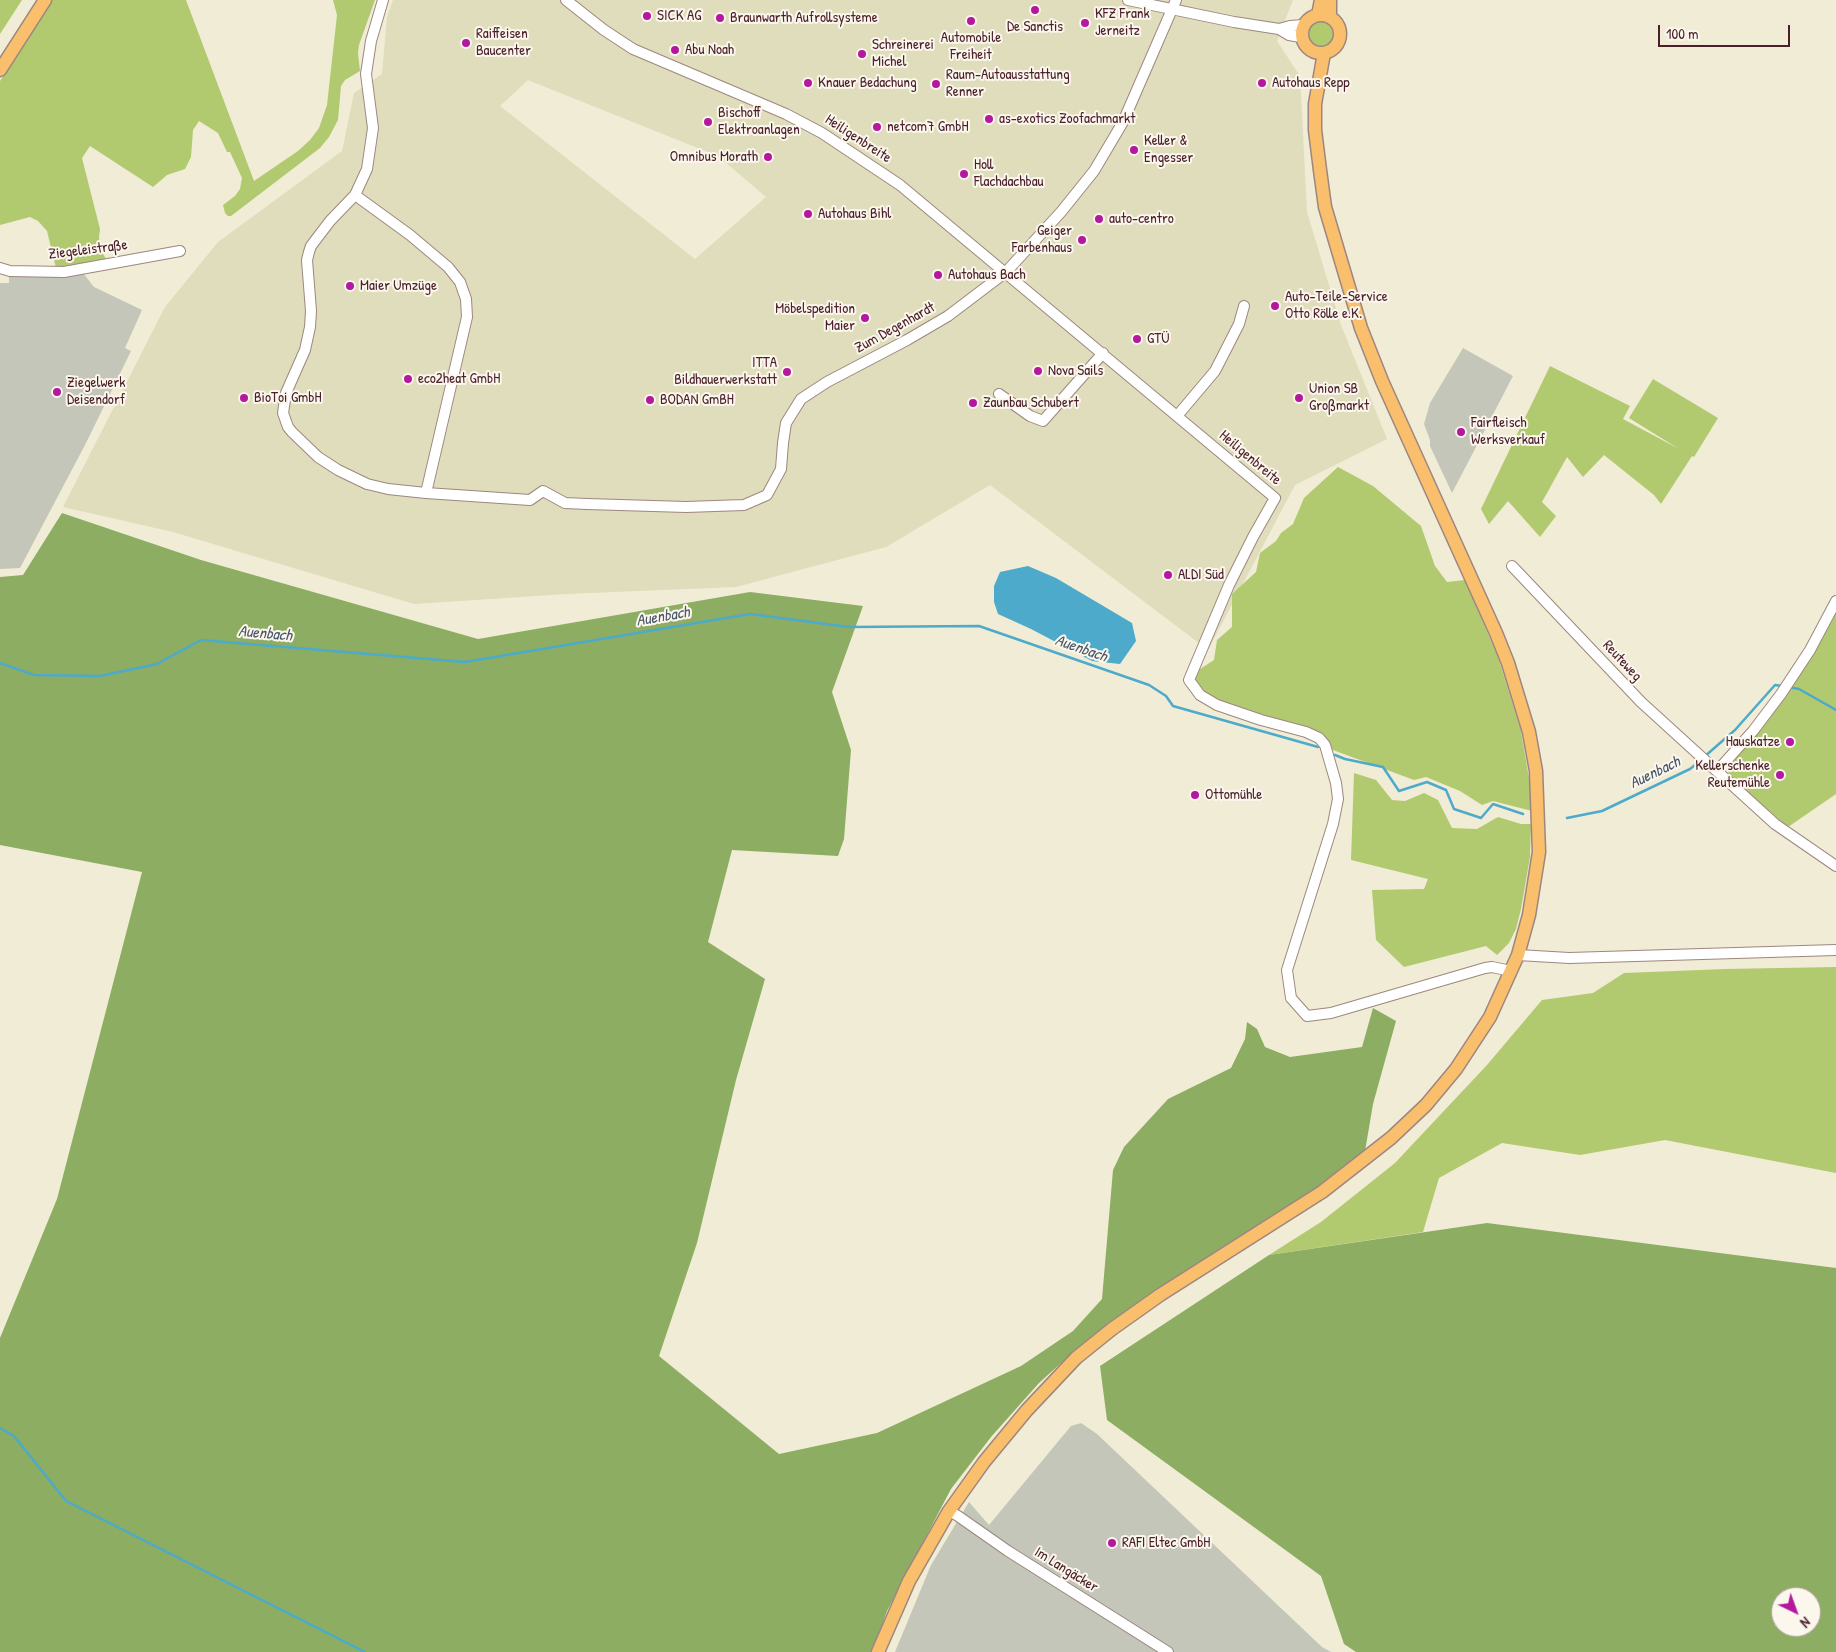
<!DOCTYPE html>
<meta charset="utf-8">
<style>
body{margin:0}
#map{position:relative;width:1836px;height:1652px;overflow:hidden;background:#f1ecd5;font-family:"Patrick Hand",sans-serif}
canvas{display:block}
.north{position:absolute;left:1771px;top:1587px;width:50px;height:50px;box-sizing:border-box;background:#fbf7ec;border:1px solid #b4a19f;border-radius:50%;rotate:138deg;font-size:14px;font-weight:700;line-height:20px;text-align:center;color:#4a1f2b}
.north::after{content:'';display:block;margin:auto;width:18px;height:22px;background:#b5179e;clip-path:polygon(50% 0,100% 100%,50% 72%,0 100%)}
.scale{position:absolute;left:1658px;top:25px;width:132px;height:22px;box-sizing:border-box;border:2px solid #4a1f2b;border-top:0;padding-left:6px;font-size:15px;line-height:18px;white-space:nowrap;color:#4a1f2b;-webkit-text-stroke:4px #fbf7ec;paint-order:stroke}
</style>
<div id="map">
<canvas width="1836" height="1652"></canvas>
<div class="north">N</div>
<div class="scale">100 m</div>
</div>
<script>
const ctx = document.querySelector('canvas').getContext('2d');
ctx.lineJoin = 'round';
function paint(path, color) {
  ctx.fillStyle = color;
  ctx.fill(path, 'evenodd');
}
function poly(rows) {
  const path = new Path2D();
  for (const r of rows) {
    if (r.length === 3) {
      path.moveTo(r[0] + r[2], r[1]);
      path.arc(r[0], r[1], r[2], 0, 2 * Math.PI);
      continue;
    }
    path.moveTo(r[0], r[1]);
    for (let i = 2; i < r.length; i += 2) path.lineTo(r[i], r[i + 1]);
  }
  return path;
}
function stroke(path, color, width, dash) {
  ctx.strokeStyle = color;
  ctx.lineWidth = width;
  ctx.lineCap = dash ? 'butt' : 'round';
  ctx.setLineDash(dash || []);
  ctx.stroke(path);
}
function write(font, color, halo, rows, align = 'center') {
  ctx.font = font + ' "Patrick Hand",sans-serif';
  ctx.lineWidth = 4;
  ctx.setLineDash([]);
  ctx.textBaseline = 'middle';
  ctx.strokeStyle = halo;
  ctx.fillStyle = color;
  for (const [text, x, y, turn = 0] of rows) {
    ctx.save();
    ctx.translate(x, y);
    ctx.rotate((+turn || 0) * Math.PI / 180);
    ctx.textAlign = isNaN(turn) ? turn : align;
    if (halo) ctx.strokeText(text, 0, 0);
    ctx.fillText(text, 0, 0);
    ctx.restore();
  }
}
paint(poly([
 [393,0,1293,0,1277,41,1300,76,1307,212,1341,325,1387,439,1295,485,1208,650,990,485,886,547,736,587,566,594,414,604,173,532,63,507,165,307,218,242,342,151,354,93,382,74,387,17],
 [528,80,718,156,766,197,695,259,500,106]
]), '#dfddbb');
paint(poly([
 [83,273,94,287,142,310,125,348,131,351,85,445,20,568,0,569,0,283,9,283,9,275],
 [1463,348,1513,376,1452,493,1430,446,1430,440,1424,424,1430,403],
 [1081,1423,1097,1434,1322,1647,1331,1652,895,1652,931,1565,969,1502,989,1525,1071,1426]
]), '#c3c6b9');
paint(poly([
 [0,0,22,0,0,34],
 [51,0,186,0,254,181,298,151,310,140,319,128,327,105,337,15,333,0,375,0,359,45,358,53,360,71,345,80,341,86,338,120,329,137,320,148,231,216,228,216,225,213,223,205,235,196,240,189,242,178,230,152,227,152,218,133,199,121,193,130,191,157,185,169,167,175,153,187,90,146,82,158,100,229,99,237,100,249,106,259,81,266,56,268,47,231,38,221,30,217,0,225,0,81],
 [1321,33,14],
 [1550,366,1630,406,1623,419,1679,449,1629,418,1653,379,1718,418,1694,457,1692,456,1661,504,1654,495,1604,455,1583,477,1567,457,1542,502,1556,516,1540,537,1508,501,1489,524,1481,509],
 [1338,467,1373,486,1421,526,1435,566,1447,582,1465,580,1498,657,1521,731,1532,796,1532,811,1493,801,1482,805,1460,791,1426,777,1414,780,1333,750,1321,734,1218,702,1204,694,1194,680,1197,671,1214,660,1217,640,1232,627,1232,594,1256,572,1260,553,1276,541,1281,533,1293,524,1304,498],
 [1836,612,1836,794,1788,827,1733,780,1727,770,1798,677],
 [1354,773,1376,780,1392,800,1405,801,1424,793,1438,800,1452,828,1477,829,1498,817,1521,824,1531,824,1530,857,1521,909,1516,929,1509,943,1497,955,1486,946,1404,967,1376,940,1372,890,1424,889,1428,879,1351,860],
 [1836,967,1836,1173,1665,1140,1580,1155,1502,1143,1439,1178,1423,1232,1269,1255,1321,1222,1395,1163,1487,1065,1542,1000,1593,993,1624,973,1725,969]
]), '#b1c96f');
paint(poly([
 [62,513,201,560,478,639,750,592,863,606,832,692,851,750,844,839,838,856,732,850,708,942,765,979,736,1080,697,1243,659,1356,779,1454,877,1433,1021,1366,1073,1331,1102,1299,1113,1170,1124,1147,1168,1099,1231,1068,1245,1039,1247,1022,1257,1029,1265,1047,1290,1057,1362,1047,1373,1008,1396,1021,1373,1104,1364,1157,1324,1185,1149,1296,1081,1345,1039,1383,991,1437,951,1489,887,1611,873,1652,0,1652,0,1338,57,1199,142,872,0,845,0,577,23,575],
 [1487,1223,1836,1268,1836,1652,1356,1652,1344,1644,1321,1576,1107,1420,1100,1366,1269,1255],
 [1781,1597,1811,1597,1811,1627,1781,1627]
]), '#8cad62');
paint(poly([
 [1028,566,1056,578,1132,623,1136,641,1120,664,1092,661,1031,629,998,614,994,602,994,586,1000,572]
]), '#4daacb');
stroke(poly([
 [0,663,34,675,100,676,157,664,201,640,465,662,750,614,849,627,979,626,1149,685,1166,696,1173,706,1318,747],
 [1788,687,1799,689,1836,710],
 [1335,755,1345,759,1383,767,1399,791,1427,782,1446,790,1454,809,1481,818,1493,804,1523,814],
 [1704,757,1735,730,1775,685,1783,686],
 [1567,818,1602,811,1690,769,1700,761],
 [0,1428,14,1436,66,1501,365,1652]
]), '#4daacb', 2.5);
const minor = poly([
 [383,0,371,41,366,74,373,128,367,169,355,195,330,221,311,246,309,252,307,260,311,311,310,327,305,350,286,393,283,413,288,427,292,432,318,457,338,470,367,484,388,489,426,493],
 [566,0,604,30,633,49,786,114,822,133,900,185,1275,498,1253,537,1229,585,1189,680,1200,695,1217,705,1261,720,1306,732,1319,738,1325,745,1336,783,1338,799,1333,824,1287,970,1291,998,1307,1016,1331,1013,1485,968,1492,967,1511,971],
 [1128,0,1234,22,1279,29,1289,35,1301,37],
 [1279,29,1290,26,1303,25],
 [355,195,410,235,448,267,460,282,466,299,467,317,426,493,530,500,543,491,565,503,587,504,686,507,744,505,767,495,781,469,783,443,786,423,801,399,827,382,907,340,948,316,1006,272,1061,212,1094,171,1123,122,1176,0],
 [0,268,10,271,64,272,180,251],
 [999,394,1030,416,1043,421,1103,353],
 [1177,416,1215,371,1239,324,1244,306],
 [1512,566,1641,702,1775,824,1836,866],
 [1718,770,1753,731,1781,694,1810,650,1836,601],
 [1518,955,1569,958,1836,950],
 [949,1511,958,1516,1008,1551,1168,1652]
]);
const major = poly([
 [1321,34,19],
 [1318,15,1321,0],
 [1330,17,1330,0],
 [0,70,45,0],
 [878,1652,909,1581,949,1511,984,1462,1027,1410,1076,1358,1112,1329,1160,1295,1322,1192,1391,1138,1426,1105,1456,1069,1490,1017,1518,955,1529,915,1539,852,1536,771,1529,732,1508,663,1496,633,1382,381,1361,328,1325,207,1320,170,1315,130,1315,104,1324,53]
]);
stroke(minor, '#9e8680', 12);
stroke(major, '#9e8680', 15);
stroke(minor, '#fff', 10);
stroke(major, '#f9bf6c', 12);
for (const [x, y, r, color] of [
 [1035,10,5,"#b5179e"],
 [647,16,5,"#b5179e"],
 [720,18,5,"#b5179e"],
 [971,21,5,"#b5179e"],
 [1085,23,5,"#b5179e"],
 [466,43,5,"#b5179e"],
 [675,50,5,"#b5179e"],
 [862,54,5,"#b5179e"],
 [808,83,5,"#b5179e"],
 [1262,83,5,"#b5179e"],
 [936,84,5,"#b5179e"],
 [989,119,5,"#b5179e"],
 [708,122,5,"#b5179e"],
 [877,127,5,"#b5179e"],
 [1134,150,5,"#b5179e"],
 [768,157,5,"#b5179e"],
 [964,174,5,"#b5179e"],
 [808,214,5,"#b5179e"],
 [1099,219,5,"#b5179e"],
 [1082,240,5,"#b5179e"],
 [938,275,5,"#b5179e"],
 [350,286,5,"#b5179e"],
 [1275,306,5,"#b5179e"],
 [865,318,5,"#b5179e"],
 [1137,339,5,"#b5179e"],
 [1038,371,5,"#b5179e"],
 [787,372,5,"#b5179e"],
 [408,379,5,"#b5179e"],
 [57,392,5,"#b5179e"],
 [244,398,5,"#b5179e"],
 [1299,398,5,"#b5179e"],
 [650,400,5,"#b5179e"],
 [973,403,5,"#b5179e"],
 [1461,432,5,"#b5179e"],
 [1168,575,5,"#b5179e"],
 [1790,742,5,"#b5179e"],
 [1780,775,5,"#b5179e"],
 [1195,795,5,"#b5179e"],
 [1112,1543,5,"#b5179e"]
]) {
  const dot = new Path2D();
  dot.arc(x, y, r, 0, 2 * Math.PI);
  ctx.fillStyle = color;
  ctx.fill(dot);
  stroke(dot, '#fbf7ec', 2);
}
write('15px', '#4a1f2b', '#fbf7ec', [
 ["KFZ Frank",1095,14],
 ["Jerneitz",1095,31],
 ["SICK AG",657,16],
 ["Braunwarth Aufrollsysteme",730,18],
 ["De Sanctis",1035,27,"center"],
 ["Raiffeisen",476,34],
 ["Baucenter",476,51],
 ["Automobile",971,38,"center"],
 ["Freiheit",971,55,"center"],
 ["Schreinerei",872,45],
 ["Michel",872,62],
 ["Abu Noah",685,50],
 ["Raum-Autoausstattung",946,75],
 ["Renner",946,92],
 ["Knauer Bedachung",818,83],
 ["Autohaus Repp",1272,83],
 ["Bischoff",718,113],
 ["Elektroanlagen",718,130],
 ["as-exotics Zoofachmarkt",999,119],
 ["netcom7 GmbH",887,127],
 ["Keller &",1144,141],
 ["Engesser",1144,158],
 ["Omnibus Morath",758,157,"right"],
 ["Holl",974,165],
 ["Flachdachbau",974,182],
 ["Autohaus Bihl",818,214],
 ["auto-centro",1109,219],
 ["Geiger",1072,231,"right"],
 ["Farbenhaus",1072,248,"right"],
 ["Autohaus Bach",948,275],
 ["Maier Umzüge",360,286],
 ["Auto-Teile-Service",1285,297],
 ["Otto Rölle e.K.",1285,314],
 ["Möbelspedition",855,309,"right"],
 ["Maier",855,326,"right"],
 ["GTÜ",1147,339],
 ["ITTA",777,363,"right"],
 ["Bildhauerwerkstatt",777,380,"right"],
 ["Nova Sails",1048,371],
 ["eco2heat GmbH",418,379],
 ["Ziegelwerk",67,383],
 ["Deisendorf",67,400],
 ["Union SB",1309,389],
 ["Großmarkt",1309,406],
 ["BioToi GmbH",254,398],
 ["BODAN GmBH",660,400],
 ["Zaunbau Schubert",983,403],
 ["Fairfleisch",1471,423],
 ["Werksverkauf",1471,440],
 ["ALDI Süd",1178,575],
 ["Hauskatze",1780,742,"right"],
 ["Kellerschenke",1770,766,"right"],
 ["Reutemühle",1770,783,"right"],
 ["Ottomühle",1205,795],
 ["RAFI Eltec GmbH",1122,1543]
], 'left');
write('15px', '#4a1f2b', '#fbf7ec', [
 ["Heiligenbreite",858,139,33],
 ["Ziegeleistraße",88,250,-7],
 ["Zum Degenhardt",895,328,-29],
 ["Heiligenbreite",1250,458,40],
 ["Reuteweg",1622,661,47],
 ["Im Langäcker",1066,1570,32]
]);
write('italic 16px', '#4b576b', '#fbf7ec', [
 ["Auenbach",663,617,-10],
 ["Auenbach",265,634,5],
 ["Auenbach",1081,649,19],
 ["Auenbach",1655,773,-26]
]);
</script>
